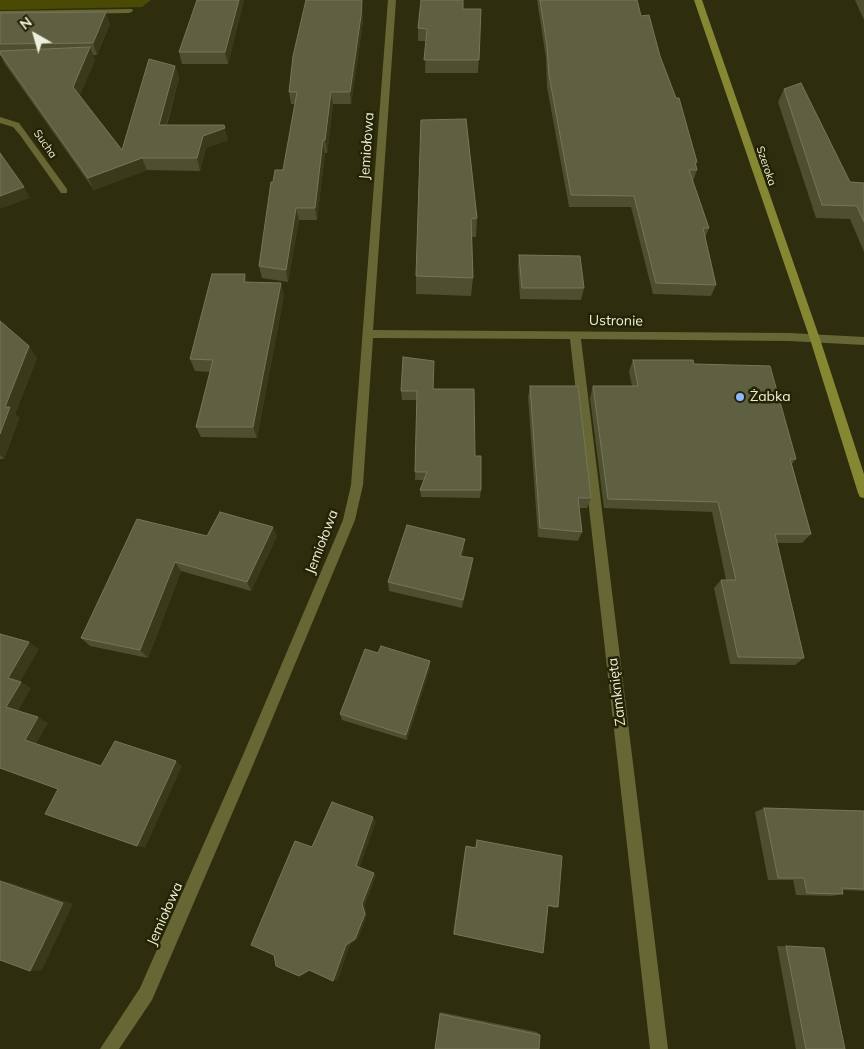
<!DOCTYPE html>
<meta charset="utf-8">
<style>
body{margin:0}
#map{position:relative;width:864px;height:1049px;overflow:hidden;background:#2e2e0f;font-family:Mulish,sans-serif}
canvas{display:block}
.north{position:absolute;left:10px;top:10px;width:50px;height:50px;-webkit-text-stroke:4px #242405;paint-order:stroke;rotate:322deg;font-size:14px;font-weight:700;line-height:20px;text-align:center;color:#edefdc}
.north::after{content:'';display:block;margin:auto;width:18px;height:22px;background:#edefdc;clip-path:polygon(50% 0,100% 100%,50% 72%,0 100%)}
</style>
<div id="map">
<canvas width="864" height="1049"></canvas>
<div class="north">N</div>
</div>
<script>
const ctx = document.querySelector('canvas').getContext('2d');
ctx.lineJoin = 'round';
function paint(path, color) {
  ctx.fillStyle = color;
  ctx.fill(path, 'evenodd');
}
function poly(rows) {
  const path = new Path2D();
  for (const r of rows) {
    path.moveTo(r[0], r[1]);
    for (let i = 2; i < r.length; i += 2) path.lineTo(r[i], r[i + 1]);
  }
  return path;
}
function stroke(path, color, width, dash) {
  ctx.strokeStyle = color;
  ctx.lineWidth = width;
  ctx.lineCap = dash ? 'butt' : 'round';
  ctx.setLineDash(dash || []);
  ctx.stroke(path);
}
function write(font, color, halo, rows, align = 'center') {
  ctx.font = font + ' Mulish,sans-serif';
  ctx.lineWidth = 5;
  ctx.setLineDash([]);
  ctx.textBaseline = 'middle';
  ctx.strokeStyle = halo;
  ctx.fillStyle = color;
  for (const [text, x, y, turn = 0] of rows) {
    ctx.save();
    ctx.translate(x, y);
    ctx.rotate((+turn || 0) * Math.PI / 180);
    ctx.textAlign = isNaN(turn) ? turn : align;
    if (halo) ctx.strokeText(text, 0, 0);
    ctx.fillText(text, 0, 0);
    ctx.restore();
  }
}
paint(poly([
 [0,0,151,0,142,7,0,10]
]), '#4a4a04');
paint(poly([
 [132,9,133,11,129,13,0,15,0,11,132,9],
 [0,117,19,123,67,189,67,193,61,193,20,135,13,127,0,123,0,117]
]), '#666735');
paint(poly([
 [388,0,396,0,373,330,789,333,864,337,864,345,789,341,581,339,668,1049,650,1049,570,339,373,338,363,485,355,520,253,765,152,1000,119,1049,100,1049,140,988,243,755,343,520,351,485,388,0]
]), '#666735');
paint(poly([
 [694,0,702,0,820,339,864,474,864,498,860,497,858,493,810,339,694,0]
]), '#868733');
paint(poly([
 [244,0,228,64,182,64,179,52],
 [537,0,637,0,641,16,660,56,697,162,696,165,697,170,693,181,709,228,705,238,716,285,711,296,653,294,631,207,569,207,547,87,546,58],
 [855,0,864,0,864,20],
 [463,9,481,9,478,73,425,73,426,41,418,41,418,28],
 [0,13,110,24,97,55,93,55,95,60,79,96,122,150,175,66,179,78,167,125,228,140,206,148,200,171,147,170,94,190,5,64,1,56,0,56],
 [363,13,362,29,351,104,333,104,327,153,325,153,317,220,299,220,288,282,262,278,259,266,273,182,283,170,295,104,291,104,289,92],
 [784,89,850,182,864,183,864,252,850,219,816,218,778,102],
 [466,119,477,218,476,237,472,237,473,278,471,296,416,294,416,276],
 [519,255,584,288,581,300,520,299,518,267],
 [248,282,284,295,257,438,201,437,196,427,211,372,195,371,190,359],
 [0,321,37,358,15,414,19,418,4,459,0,459],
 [633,360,694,364,796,459,792,464,811,534,802,543,777,543,804,658,795,665,730,664,714,588,721,580,726,580,712,512,604,508,590,398,593,386,632,386,629,371],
 [530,386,591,498,587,508,579,508,582,532,578,541,538,537,528,397],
 [433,389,475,456,481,490,480,498,421,497,420,490,424,480,415,480,417,400,402,400,401,391],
 [207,536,277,536,251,591,181,571,148,658,90,646,81,638],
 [464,548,462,556,472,567,462,608,389,591,388,582],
 [430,668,407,740,342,720,340,714],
 [764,808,864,811,864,891,842,890,843,894,831,896,796,895,793,880,768,880,755,812],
 [477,840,558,907,554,908,548,906,540,952,453,934,465,849,466,846,475,848],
 [777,946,824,948,845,1049,796,1049],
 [440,1012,537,1032,540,1035,539,1049,435,1049]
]), '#4e4e30');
paint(poly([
 [239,0,244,0,228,64,225,52],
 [362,0,363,13,362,29,351,104,350,92],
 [106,12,110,24,97,55,93,43],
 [90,47,95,60,78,100,73,87],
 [175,66,179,78,163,137,159,125],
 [331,92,333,104,327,153,325,140],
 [224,125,228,140,206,148,200,171,197,158,203,136],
 [323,140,325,153,317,220,315,208],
 [142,158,147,170,94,190,88,178],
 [24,187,30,198,0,209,0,196],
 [296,208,299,220,288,282,286,270],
 [245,274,249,286,244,282],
 [281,283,284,295,257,438,253,427],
 [29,346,37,358,15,414,19,418,4,459,0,455,0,434,5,407],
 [273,527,277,536,251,591,247,582],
 [465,539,464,548,459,564,460,556],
 [473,558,472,567,462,608,463,600],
 [175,562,181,571,148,658,140,650],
 [29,642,39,649,19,684,8,678],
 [430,661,430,668,407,740,406,735],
 [21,682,31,688,17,713,6,707],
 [38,717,48,723,35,746,25,740],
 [176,761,182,766,145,848,137,846],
 [373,817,376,822,359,869,356,866],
 [374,873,376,876,365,906,367,915,358,939,350,945,338,980,333,981,346,945],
 [0,881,12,883,73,904,42,970,30,971],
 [314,969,305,974,299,976,309,970]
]), '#3a3a1b');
const building = poly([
 [197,0,239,0,225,52,179,52,197,0],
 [306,0,362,0,361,16,350,92,331,92,325,140,323,140,315,208,296,208,286,270,259,266,271,182,273,182,275,170,283,170,297,92,289,92,293,56,306,0],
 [421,0,463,0,463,9,481,9,479,60,424,60,427,29,418,28,421,0],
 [540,0,637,0,641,16,649,15,660,56,676,98,679,98,697,162,695,162,697,170,689,170,709,228,703,228,716,285,656,283,634,196,571,195,549,75,547,46,540,0],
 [106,12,93,43,0,44,0,13,106,12],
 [90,47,73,87,122,150,149,59,175,66,159,125,224,125,225,128,203,136,197,158,142,158,88,178,0,53,0,51,90,47],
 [801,83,850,182,864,183,864,222,857,206,822,205,784,89,801,83],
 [466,119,477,218,471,219,473,278,416,276,421,120,466,119],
 [0,153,24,187,0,196,0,153],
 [519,255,580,256,584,288,522,288,519,255],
 [212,274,245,274,244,282,281,283,253,427,196,427,213,360,190,359,212,274],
 [0,321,29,346,5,407,10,407,0,434,0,321],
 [403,357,434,361,433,389,474,389,475,456,481,456,481,490,420,490,427,472,415,472,417,391,401,391,403,357],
 [633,360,693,360,694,364,770,366,796,459,790,459,811,534,775,534,804,658,738,657,721,580,736,580,718,502,608,499,593,386,638,386,633,360],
 [530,386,578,386,591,498,578,498,582,532,540,528,530,386],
 [220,512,273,527,247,582,175,562,140,650,81,638,137,519,207,536,220,512],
 [407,525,465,539,460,556,473,558,463,600,388,582,407,525],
 [0,634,29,642,8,678,21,682,6,707,38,717,25,740,101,766,115,741,176,761,137,846,45,814,58,789,0,768,0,634],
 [381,646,430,661,406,735,340,714,365,649,378,653,381,646],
 [332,802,373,817,356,866,374,873,362,904,365,914,355,939,346,945,333,981,309,970,299,976,276,966,274,955,251,945,295,841,312,847,332,802],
 [764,808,864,811,864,889,842,888,843,894,807,893,804,878,778,878,764,808],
 [477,840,562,856,558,907,548,905,543,953,454,934,466,846,476,848,477,840],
 [0,881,63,903,30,971,0,960,0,881],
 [786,946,824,948,845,1049,806,1049,786,946],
 [440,1014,540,1035,539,1049,435,1049,440,1014]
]);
paint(building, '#5f5f42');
stroke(building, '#75765a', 1);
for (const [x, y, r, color] of [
 [740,397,5,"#8eb8fd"]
]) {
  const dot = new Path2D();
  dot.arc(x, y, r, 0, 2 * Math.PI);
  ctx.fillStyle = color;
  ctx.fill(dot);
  stroke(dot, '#242405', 2);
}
write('11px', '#edefdc', '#242405', [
 ["Sucha",45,144,55],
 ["Szeroka",766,166,71]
]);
write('14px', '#edefdc', '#242405', [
 ["Jemiołowa",367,146,-86],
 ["Ustronie",616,321,1],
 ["Jemiołowa",322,542,-69],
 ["Zamknięta",617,692,-97],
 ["Jemiołowa",165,914,-66]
]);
write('14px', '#edefdc', '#242405', [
 ["Żabka",750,397]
], 'left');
</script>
